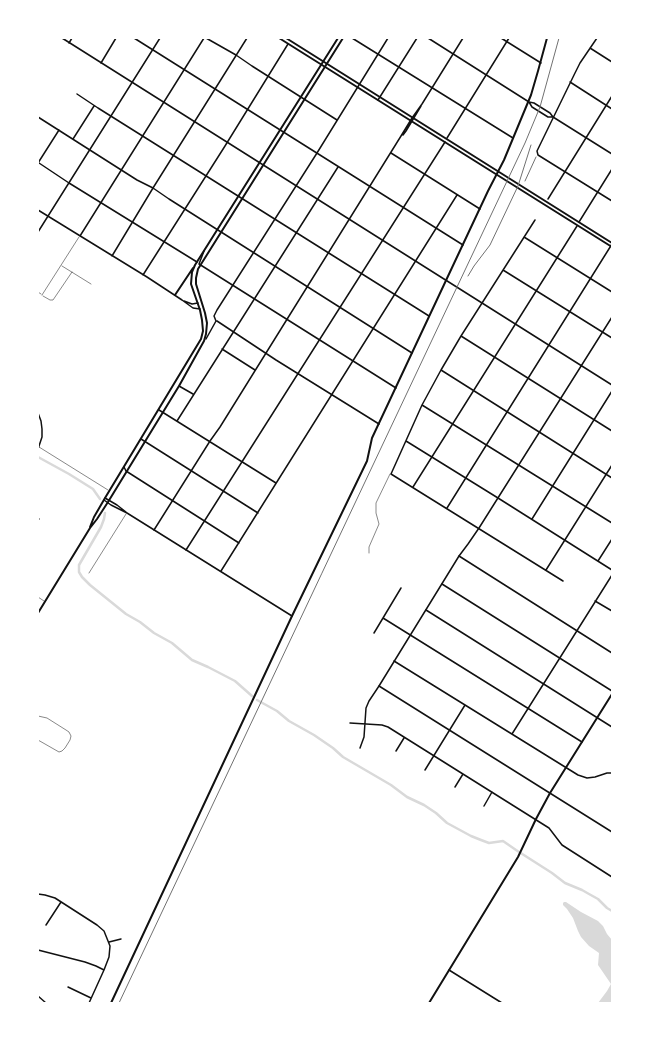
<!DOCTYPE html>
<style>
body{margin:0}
#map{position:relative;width:650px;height:1041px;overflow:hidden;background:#fff;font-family:Raleway,sans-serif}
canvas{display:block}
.frame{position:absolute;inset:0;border:39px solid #fff;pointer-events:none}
</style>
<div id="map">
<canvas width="650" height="1041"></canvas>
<div class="frame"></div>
</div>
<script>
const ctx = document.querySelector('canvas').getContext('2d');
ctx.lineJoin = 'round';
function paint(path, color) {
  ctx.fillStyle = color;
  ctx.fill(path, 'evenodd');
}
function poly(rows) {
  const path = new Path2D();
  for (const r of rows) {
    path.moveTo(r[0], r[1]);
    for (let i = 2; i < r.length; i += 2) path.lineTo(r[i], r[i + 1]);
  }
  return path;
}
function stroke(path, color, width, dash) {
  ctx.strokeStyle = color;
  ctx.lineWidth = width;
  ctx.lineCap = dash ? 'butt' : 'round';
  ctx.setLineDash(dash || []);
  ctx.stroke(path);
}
paint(poly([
 [564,902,566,902,581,912,598,921,603,926,607,934,612,940,612,1003,598,1003,607,991,611,984,598,965,599,953,589,946,581,937,578,931,573,918,567,909,563,905,563,903]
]), '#d9d9d9');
stroke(poly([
 [38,457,69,474,93,489,100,499],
 [105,513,104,519,101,527,79,565,79,572,82,577,90,585,126,614,140,622,154,633,172,643,192,660,208,667,235,681,252,696],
 [257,700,277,711,289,721,314,735,333,748,343,757,391,785,407,797,424,805,436,813,447,823,471,836,481,840,489,843,503,841,516,850,552,873,565,883,582,890,589,894,598,899,607,908,612,911]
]), '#d9d9d9', 2.5);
stroke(poly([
 [62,266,91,284],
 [38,292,41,294],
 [42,295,79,237],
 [43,296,50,300,53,300,72,272],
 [39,447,108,490],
 [369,553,369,547,379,524,376,513,376,503,390,474],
 [89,573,126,514],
 [38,597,44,601],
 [38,716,47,718,66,730,69,732,71,736,70,740,65,748,62,751,59,752,38,740]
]), '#111', 0.5);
stroke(poly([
 [134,38,463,245],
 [206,38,236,55,252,66,337,120],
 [352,38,513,138],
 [501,38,541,63],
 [597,38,580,63,575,73,537,151,538,155,612,201],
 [69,43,72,38],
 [590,48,612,62],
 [101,63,116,38],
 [570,82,612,109],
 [77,94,98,108,429,316],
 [378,100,417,38],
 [38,117,137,180,153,188,169,199,412,353],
 [403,135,406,131,421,106],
 [447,138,509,38],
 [73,139,94,106],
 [391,153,480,209],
 [38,163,59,130],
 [39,163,69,183],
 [548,199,612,96],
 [38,210,147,277,182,300,193,308,200,309],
 [535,220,461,336,441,370,422,405,391,474,563,581],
 [579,222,612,169],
 [80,236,204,38],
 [524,237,612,292],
 [112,256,153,188,247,38],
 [503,270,612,338],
 [143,275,225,146,288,44],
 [184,301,192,304,198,303],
 [217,321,276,360,379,424],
 [461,336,612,431],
 [206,339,216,321,214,316,217,310,317,153,388,38],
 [222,349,255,370],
 [441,370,612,478],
 [179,386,193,394],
 [422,405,612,523],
 [159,410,276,483],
 [177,421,338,167],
 [141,439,258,513],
 [406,441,498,498,612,570],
 [124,467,126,471,239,543],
 [413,487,577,226],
 [447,508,612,244],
 [38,519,39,519],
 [532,519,612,391],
 [154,530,210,441,220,427,401,136,412,118,422,104,463,38],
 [186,550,445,142],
 [459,556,612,653],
 [598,561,612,539],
 [546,570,612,465],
 [221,571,457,195],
 [442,584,612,691],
 [595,601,612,611],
 [426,610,612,727],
 [383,618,582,742],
 [374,633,401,588],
 [394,661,578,775,587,778,595,777,607,773,612,773],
 [350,723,382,725,388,727,549,828,562,845,612,877],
 [512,734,612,575],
 [360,748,364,737,366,708,369,701,379,686],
 [396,751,404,738],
 [425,770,465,705],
 [455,787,463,774],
 [484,806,492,792],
 [38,894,45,895,55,898,97,925,104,931,110,946,109,957,104,970,96,966,85,962,38,950],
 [46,925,61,902],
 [109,942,121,939],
 [449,970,502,1003],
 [68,987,91,998],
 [89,1003,104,970]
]), '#111', 1.5);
stroke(poly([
 [62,38,612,385],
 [428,38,529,102,534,103,550,113,553,117,612,154],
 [529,102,532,107,548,117,553,117],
 [69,183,197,262],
 [38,232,160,38],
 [204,251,199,264,396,388],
 [612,317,479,528,468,544,459,556,379,686,612,832],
 [38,413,41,421,42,429,42,437,38,449],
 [105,498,117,505,126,512],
 [104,500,111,505,127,513,292,616],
 [38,996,46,1003]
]), '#111', 1.5);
stroke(poly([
 [279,38,612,247],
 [286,38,612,243],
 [111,1003,292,616,367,461,372,438,488,191,504,160,531,95,538,71,547,38],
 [429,1003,518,857,536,819,550,793,612,694]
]), '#111', 2);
stroke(poly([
 [175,295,193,268],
 [90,527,94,517,105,498,201,339,203,331,202,320,200,310,191,284,192,272,195,265,338,38],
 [38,613,90,528,97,519,108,502,179,386,204,341,206,334,207,323,205,313,196,284,196,278,198,269,343,38]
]), '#111', 2);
stroke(poly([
 [525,181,536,157],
 [468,276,474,266,490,245,518,186,531,145],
 [119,1003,525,143,540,107,559,38]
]), '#707070', 1);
</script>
